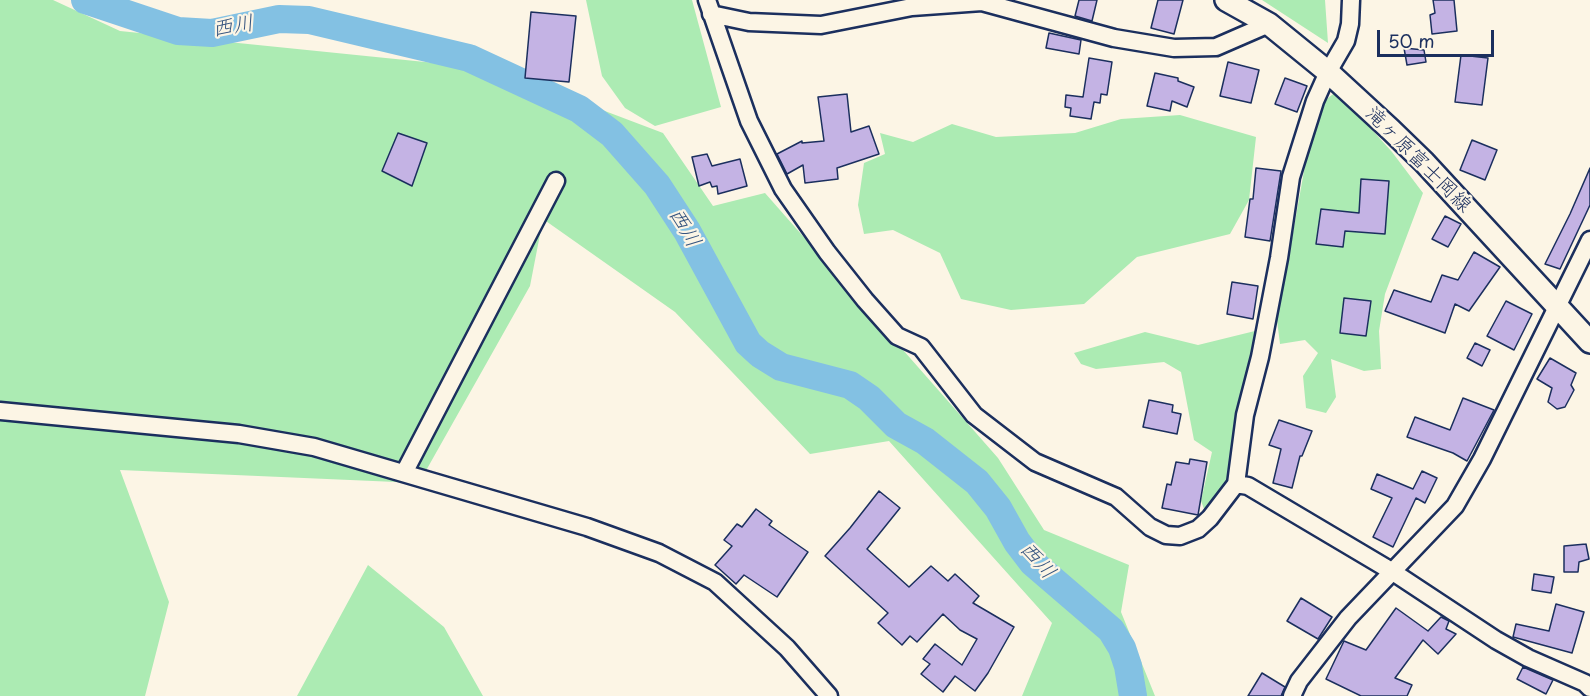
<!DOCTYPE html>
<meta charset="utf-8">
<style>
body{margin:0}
#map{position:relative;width:1590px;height:696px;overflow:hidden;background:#fcf5e5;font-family:"Playpen Sans",sans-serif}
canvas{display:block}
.scale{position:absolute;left:1377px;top:30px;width:117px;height:27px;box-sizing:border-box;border:3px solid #1b2f5e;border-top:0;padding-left:8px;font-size:18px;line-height:21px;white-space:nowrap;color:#1b2f5e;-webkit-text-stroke:4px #fcf5e5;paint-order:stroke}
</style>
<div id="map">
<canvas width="1590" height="696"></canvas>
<div class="scale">50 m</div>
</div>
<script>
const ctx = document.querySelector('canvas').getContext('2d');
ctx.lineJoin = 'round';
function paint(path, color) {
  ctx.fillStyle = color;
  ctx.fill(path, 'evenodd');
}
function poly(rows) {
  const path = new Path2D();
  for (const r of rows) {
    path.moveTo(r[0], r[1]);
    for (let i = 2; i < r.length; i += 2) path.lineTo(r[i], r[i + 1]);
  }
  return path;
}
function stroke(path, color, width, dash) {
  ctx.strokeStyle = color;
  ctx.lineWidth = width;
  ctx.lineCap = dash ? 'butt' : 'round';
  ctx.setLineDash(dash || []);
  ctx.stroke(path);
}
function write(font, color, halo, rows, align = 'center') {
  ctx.font = font + ' "Playpen Sans","Klee One",sans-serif';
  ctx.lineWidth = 4.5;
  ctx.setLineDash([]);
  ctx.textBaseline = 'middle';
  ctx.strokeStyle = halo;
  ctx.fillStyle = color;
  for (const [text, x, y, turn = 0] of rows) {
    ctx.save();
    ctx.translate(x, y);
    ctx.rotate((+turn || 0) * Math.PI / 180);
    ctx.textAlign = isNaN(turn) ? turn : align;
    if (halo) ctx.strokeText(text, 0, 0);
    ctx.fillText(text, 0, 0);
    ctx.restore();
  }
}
paint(poly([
 [0,0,53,0,120,31,494,69,663,133,713,206,765,193,998,458,1044,530,1129,565,1121,612,1155,696,1022,696,1052,623,889,441,810,454,675,312,543,219,530,286,419,483,120,470,169,602,145,696,0,696],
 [586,0,692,0,721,107,655,126,625,108,602,76],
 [1262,0,1325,0,1328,43],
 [1337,91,1392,152,1423,193,1385,294,1379,331,1381,369,1364,371,1331,359,1336,397,1326,413,1306,408,1303,376,1318,353,1305,340,1280,344,1276,312,1291,244,1309,143,1319,105],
 [1180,115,1256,137,1249,200,1230,234,1137,257,1084,304,1011,310,961,299,940,253,893,230,864,234,858,205,864,163,885,154,880,133,913,142,952,124,996,137,1075,133,1121,119],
 [1259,330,1236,456,1225,486,1206,514,1201,501,1212,452,1194,440,1181,372,1164,362,1096,369,1081,364,1074,353,1145,332,1198,345],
 [368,565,444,627,483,696,297,696]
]), '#acebb3');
stroke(poly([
 [85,0,178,31,212,33,279,19,309,20,469,58,579,109,612,134,657,185,687,231,748,343,760,354,781,367,850,385,869,398,896,425,925,441,977,482,998,508,1017,542,1033,563,1111,630,1122,648,1128,666,1133,696]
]), '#83c1e3', 28);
const building = poly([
 [1079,0,1097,0,1092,21,1075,16,1079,0],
 [1158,0,1183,0,1174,34,1151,28,1158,0],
 [1433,0,1454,0,1457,31,1432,34,1430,15,1435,13,1433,0],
 [531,12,576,16,569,82,525,78,531,12],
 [1049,33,1081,40,1079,54,1046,48,1049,33],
 [1404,48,1424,50,1426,62,1407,65,1404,48],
 [1461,55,1488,58,1482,105,1455,102,1461,55],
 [1089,58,1112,62,1107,95,1101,94,1100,103,1094,102,1091,119,1070,116,1071,108,1065,107,1066,95,1083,97,1089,58],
 [1228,62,1259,70,1251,103,1220,96,1228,62],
 [1155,73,1178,78,1178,81,1194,87,1187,107,1172,101,1170,111,1147,106,1155,73],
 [1285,78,1307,86,1297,112,1275,104,1285,78],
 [847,94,851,132,869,126,879,154,837,168,838,179,805,183,803,165,787,174,777,154,802,141,802,143,824,141,818,97,847,94],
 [398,133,427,143,412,186,382,171,398,133],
 [1472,140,1497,150,1485,180,1460,170,1472,140],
 [707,154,712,166,740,159,747,186,718,194,717,186,712,187,710,182,699,186,692,157,707,154],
 [1256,168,1281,171,1270,241,1245,237,1250,199,1253,199,1256,168],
 [1590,168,1590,205,1560,269,1545,264,1570,214,1590,168],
 [1361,179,1389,181,1385,234,1345,231,1343,247,1316,244,1321,209,1359,213,1361,179],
 [1445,216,1461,224,1448,247,1432,239,1445,216],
 [1474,252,1500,267,1469,311,1455,304,1445,333,1385,311,1394,290,1431,302,1442,275,1458,280,1474,252],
 [1232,282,1258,286,1253,319,1227,314,1232,282],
 [1344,298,1371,301,1366,336,1340,333,1344,298],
 [1506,301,1532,314,1514,350,1487,336,1506,301],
 [1475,343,1490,350,1482,366,1467,358,1475,343],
 [1550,358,1576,373,1571,385,1574,390,1565,407,1557,409,1548,402,1552,388,1537,379,1550,358],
 [1463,398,1494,410,1467,461,1453,453,1407,437,1415,417,1450,430,1463,398],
 [1149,400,1173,405,1172,412,1181,414,1177,434,1143,427,1149,400],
 [1279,420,1312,431,1302,456,1300,456,1292,488,1273,483,1281,449,1269,445,1279,420],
 [1190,459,1207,462,1198,515,1162,508,1167,484,1171,485,1176,462,1189,464,1190,459],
 [1422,471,1437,478,1425,503,1416,498,1393,547,1373,537,1392,498,1371,489,1377,474,1413,489,1422,471],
 [879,491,900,508,867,549,909,587,931,566,948,581,955,574,979,596,973,603,1014,627,988,673,975,691,955,676,943,692,921,674,930,664,923,659,935,644,962,665,977,639,960,630,943,614,917,642,910,636,902,645,878,623,888,613,825,556,850,528,879,491],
 [756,509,772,521,769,525,808,552,777,597,744,575,736,584,715,565,732,546,724,540,737,524,742,527,756,509],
 [1586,544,1589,559,1579,562,1578,572,1564,572,1564,546,1586,544],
 [1534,574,1554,577,1551,593,1532,590,1534,574],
 [1301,598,1332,617,1318,639,1287,621,1301,598],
 [1556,604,1584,612,1572,653,1513,637,1516,624,1549,631,1556,604],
 [1396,608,1428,631,1441,617,1449,621,1446,629,1456,634,1438,654,1423,640,1395,678,1412,685,1407,696,1361,696,1326,679,1344,641,1366,650,1396,608],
 [1523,667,1553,680,1546,694,1517,679,1523,667],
 [1262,673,1285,687,1281,696,1248,696,1262,673]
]);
paint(building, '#c4b3e4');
stroke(building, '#1b2f5e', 1.5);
const minor = poly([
 [707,0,749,121,783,189,827,252,865,300,897,336,921,347,974,415,1035,462,1116,497,1150,527,1166,535,1180,536,1198,529,1210,518,1236,484,1248,486,1393,572,1496,640,1528,658,1585,683,1590,688],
 [711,14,749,22,821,25,912,7,982,2,1114,38,1174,48,1216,47,1269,24],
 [0,411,239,434,314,447,587,527,659,553,715,582,787,648,829,696],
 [404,473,556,181],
 [1236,484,1245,415,1260,357,1279,258,1291,177,1315,101,1328,72,1346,41,1350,24,1351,0],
 [1292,696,1299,681,1348,618,1455,506,1482,459,1590,240]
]);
const major = poly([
 [1226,0,1269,24,1328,72,1391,130,1424,162,1590,342]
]);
stroke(minor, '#1b2f5e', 21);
stroke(major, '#1b2f5e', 26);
stroke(minor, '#fcf5e5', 16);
stroke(major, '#fcf5e5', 21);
write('20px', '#1b2f5e', '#fcf5e5', [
 ["滝ヶ原富士岡線",1418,160,45]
]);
write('italic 21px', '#35547f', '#fcf5e5', [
 ["西川",233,27,-10],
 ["西川",684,228,59],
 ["西川",1037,561,48]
]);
</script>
